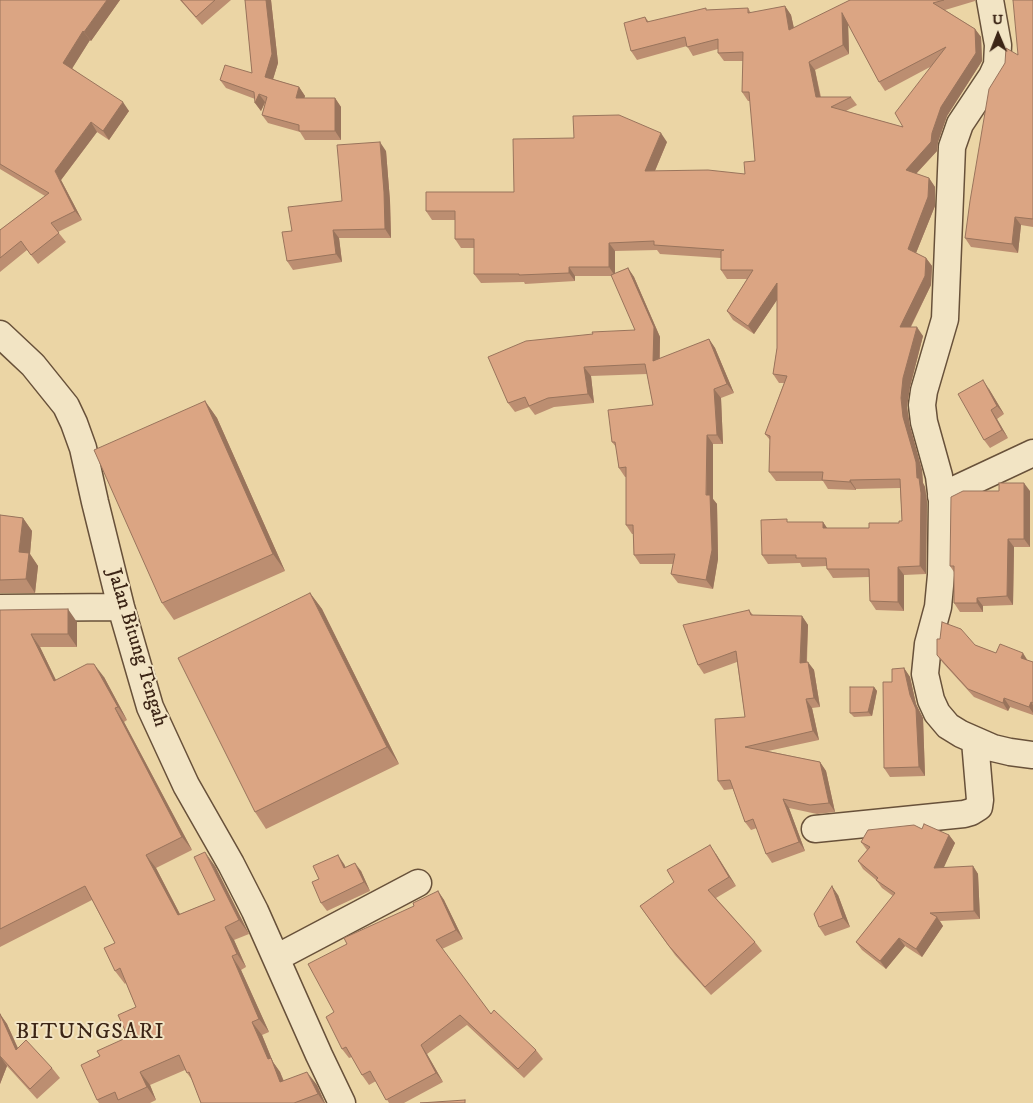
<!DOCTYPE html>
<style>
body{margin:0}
#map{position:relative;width:1033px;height:1103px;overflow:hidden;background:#ebd5a5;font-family:"IM FELL DW Pica",serif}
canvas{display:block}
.north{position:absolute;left:973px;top:10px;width:50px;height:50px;-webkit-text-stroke:4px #f2e4c4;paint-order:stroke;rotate:359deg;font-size:14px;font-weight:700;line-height:20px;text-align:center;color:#3c2516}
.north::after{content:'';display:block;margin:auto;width:18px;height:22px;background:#3c2516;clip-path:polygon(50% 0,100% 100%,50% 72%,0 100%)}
</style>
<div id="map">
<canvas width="1033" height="1103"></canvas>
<div class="north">U</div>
</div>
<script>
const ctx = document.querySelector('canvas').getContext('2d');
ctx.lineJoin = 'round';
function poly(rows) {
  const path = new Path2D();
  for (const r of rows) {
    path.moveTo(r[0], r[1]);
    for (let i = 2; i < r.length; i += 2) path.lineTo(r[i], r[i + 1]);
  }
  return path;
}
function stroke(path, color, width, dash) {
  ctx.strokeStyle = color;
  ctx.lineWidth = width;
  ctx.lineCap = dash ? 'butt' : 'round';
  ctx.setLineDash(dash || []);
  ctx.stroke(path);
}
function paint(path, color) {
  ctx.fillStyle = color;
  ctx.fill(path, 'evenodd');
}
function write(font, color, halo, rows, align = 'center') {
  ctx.font = font + ' "IM FELL DW Pica",serif';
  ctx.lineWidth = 4;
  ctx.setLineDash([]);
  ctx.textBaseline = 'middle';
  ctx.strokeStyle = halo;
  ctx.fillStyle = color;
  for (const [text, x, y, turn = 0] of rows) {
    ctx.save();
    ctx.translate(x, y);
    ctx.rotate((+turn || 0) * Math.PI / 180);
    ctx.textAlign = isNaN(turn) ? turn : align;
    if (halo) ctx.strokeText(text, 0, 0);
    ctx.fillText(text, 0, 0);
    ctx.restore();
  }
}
const minor = poly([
 [990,0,998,45,997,65,992,76,960,124,952,147,945,319,924,391,922,405,924,422,939,476,942,501,941,575,938,607,928,644,925,674,931,700,937,713,948,726,961,734,993,748,1010,752,1033,755],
 [0,334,33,365,66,406,74,423,83,448,95,502,121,607,150,707,186,785,231,864,255,911,319,1055,342,1103],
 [941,496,1033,453],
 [0,608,121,607],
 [815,829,964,814,971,812,979,807,980,800,975,741],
 [276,958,418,883]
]);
stroke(minor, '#68513a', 29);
stroke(minor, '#f2e4c4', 26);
paint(poly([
 [0,0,120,0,91,41,90,40,72,68,129,111,109,140,97,132,61,180,82,220,58,232,66,242,38,264,27,250,0,272,0,230,45,196,0,169],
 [180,0,231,0,202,25],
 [245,0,271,0,278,63,273,79,299,87,305,96,304,98,335,98,341,107,341,140,305,140,300,132,268,123,262,115,265,103,261,111,255,103,255,99,226,88,220,80,252,73],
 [850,0,975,0,975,1,945,10,975,29,981,37,982,61,947,116,938,142,937,151,916,174,929,178,935,187,935,206,916,253,926,258,932,266,931,285,911,327,923,336,910,387,907,407,910,426,922,470,923,483,925,487,927,502,926,574,904,575,904,611,876,610,870,601,869,577,833,578,827,569,827,566,802,567,800,563,768,564,762,555,789,522,823,522,827,528,869,528,899,523,902,521,900,488,856,489,856,490,828,489,823,481,776,481,769,472,770,440,765,434,784,383,779,383,773,374,777,348,777,300,754,334,733,320,727,311,747,279,727,279,721,270,721,258,660,254,657,250,615,251,615,274,628,268,634,277,660,337,660,359,709,339,715,348,734,393,721,398,723,444,713,444,713,499,717,504,718,559,713,589,678,583,671,574,673,564,640,564,634,555,633,534,632,534,626,525,626,477,625,477,619,468,616,447,612,442,653,405,647,374,591,376,594,403,554,407,535,415,529,407,515,412,508,403,635,330,612,276,575,276,575,281,525,284,524,282,481,283,474,274,474,248,461,248,455,239,455,220,432,220,426,211,514,192,667,142,655,171,745,174,755,161,750,101,748,101,742,92,743,61,724,61,718,53,718,49,693,56,687,46,637,60,631,51,645,17,649,22,707,10,748,8,751,13,785,6,791,15,794,28],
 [848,24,879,82,885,91,930,67,903,127,846,111,857,105,851,97,821,97,815,70,849,54],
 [1033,0,1033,227,1021,225,1018,253,971,247,965,238],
 [386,151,390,201,391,238,339,238,342,262,293,270,287,261,292,231,342,201],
 [989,389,1004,414,997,419,1008,438,990,448,984,440],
 [205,401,217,418,285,571,174,620,162,603],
 [1030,491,1030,547,1014,547,1013,605,983,606,983,612,960,612,954,603,954,572,950,566],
 [0,515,23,518,32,531,30,554,38,566,35,593,0,593],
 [310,593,322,609,399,764,266,829,255,812],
 [0,610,77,622,77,647,40,647,56,680,104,677,127,720,124,722,192,850,156,868,180,914,215,900,215,866,249,934,234,940,246,967,241,970,269,1032,262,1035,273,1062,280,1072,284,1081,317,1085,325,1103,201,1103,192,1080,185,1070,150,1085,156,1100,150,1103,99,1103,97,1100,100,1056,128,1037,136,1007,126,983,125,984,115,971,115,943,92,900,0,947],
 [749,610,753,615,802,616,808,625,807,662,814,670,820,707,812,708,819,740,768,751,820,762,826,771,835,812,817,814,789,808,805,851,772,863,766,854,757,828,751,830,745,822,733,789,724,790,718,781,745,717,737,662,704,674,698,665],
 [975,645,996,653,1033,662,1033,715,1010,707,1008,711,974,697,943,663,937,655],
 [904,668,910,677,916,704,923,718,925,776,890,777,884,768,892,682],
 [874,687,877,691,872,716,854,717,850,713],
 [922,829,949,835,955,843,943,868,973,866,978,874,980,919,940,921,943,926,922,957,905,946,886,969,862,950,856,942,893,896,882,888,876,880,863,869,858,861,867,850,861,842],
 [716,854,736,886,716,898,755,942,762,951,711,995,675,955,640,906],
 [344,864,345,867,361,871,370,891,327,911,321,903,319,879],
 [438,891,444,900,463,939,442,949,491,1014,536,1050,543,1059,524,1078,467,1025,427,1054,443,1082,404,1103,389,1103,376,1081,369,1085,362,1075,352,1057,349,1058,342,1049,334,1012,347,944,414,906],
 [838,895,850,927,825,936,819,927],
 [0,1014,7,1024,18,1048,52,1068,60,1078,37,1099,7,1066,0,1084]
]), '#bc8e71');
paint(poly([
 [107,0,120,0,91,41,84,32],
 [266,0,271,0,278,63,271,86,265,77],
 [785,6,791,15,796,38,789,30],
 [842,13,848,21,849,54,843,45],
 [975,29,981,37,982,61,947,116,938,142,937,151,912,178,906,170,932,133,941,107],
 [83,31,90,40,70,72,63,63],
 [809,62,815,70,822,106,816,97],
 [299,87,305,96,302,107,296,98],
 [259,94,265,102,261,111,255,103],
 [335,98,341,107,341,140,335,131],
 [123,102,129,111,109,140,103,131],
 [91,122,97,132,61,180,82,220,75,211,55,171],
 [661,133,667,142,651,180,645,171],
 [380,142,386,151,390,201,391,238,385,229],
 [929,178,935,187,935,206,914,258,908,249],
 [1015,217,1021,225,1018,253,1012,244],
 [333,230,339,238,342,262,336,254],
 [609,243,615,251,615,276,609,267],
 [926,258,932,266,931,285,906,336,900,327],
 [569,267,575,276,575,281,569,273],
 [628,268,634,277,660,337,659,370,653,361],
 [777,283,783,291,754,334,748,326],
 [917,327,923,336,910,387,907,407,910,426,922,470,923,483,925,487,927,502,926,574,920,566,917,478,903,417,901,398,903,378],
 [709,339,715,348,734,393,727,384],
 [584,367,591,376,594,403,588,394],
 [983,380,989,389,1004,414,997,406],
 [714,389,721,398,723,444,717,435],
 [205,401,217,418,285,571,273,554],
 [991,410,997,419,1008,438,1002,430],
 [707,435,713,444,713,499,717,504,718,559,713,589,706,580],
 [850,480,856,489,856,490,850,482],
 [1024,483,1030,491,1030,547,1024,539],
 [23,518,32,531,30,554,38,566,35,593,26,579,19,552],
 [823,522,829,531,823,528],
 [1008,539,1014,547,1013,605,1007,596],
 [898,567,904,575,904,611,898,602],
 [310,593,322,609,399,764,387,747],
 [977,598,983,606,983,612,977,603],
 [68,609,77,622,77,647,68,634],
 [802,616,808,625,806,671,800,663],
 [31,634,40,647,63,695,54,681],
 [1023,653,1028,661,1021,658],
 [808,662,814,670,820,707,814,698],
 [94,664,104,677,127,720,118,707],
 [904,668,910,677,916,704,923,718,925,776,919,767,910,695],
 [874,687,877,691,872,716,868,712],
 [1004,698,1010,707,1008,711,1003,703],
 [806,699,812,708,819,740,813,731],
 [1031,702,1033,705,1033,713,1029,707],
 [115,708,124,722,192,850,182,837],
 [820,762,826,771,835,812,829,803],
 [783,799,789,808,805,851,799,842],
 [949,835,955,843,940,876,934,868],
 [710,845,716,854,736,886,729,877],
 [205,852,215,866,249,934,239,920],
 [146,855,156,868,187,928,178,915],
 [338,855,344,864,350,876,344,868],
 [355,863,361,871,370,891,364,882],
 [973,866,978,874,980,919,974,911],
 [832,886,838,895,850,927,843,918],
 [438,891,444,900,463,939,456,930],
 [937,917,943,926,922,957,916,949],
 [225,927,234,940,246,967,237,954],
 [899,938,905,946,886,969,880,961],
 [232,956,241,970,269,1032,259,1019],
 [0,1014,7,1024,23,1060,16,1050],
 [252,1022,262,1035,273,1062,280,1072,289,1095,280,1082,268,1059],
 [421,1045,427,1054,443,1082,436,1073],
 [0,1056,7,1066,0,1084],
 [140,1072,150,1085,156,1100,147,1087],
 [307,1072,317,1085,325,1103,324,1103,318,1094]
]), '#99745c');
const building = poly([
 [0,0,107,0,84,32,83,31,63,63,123,102,103,131,91,122,55,171,75,211,51,223,59,233,31,255,21,241,0,258,0,230,49,193,0,164,0,0],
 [181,0,215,0,196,17,181,0],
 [245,0,266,0,272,54,265,77,299,87,296,98,335,98,335,131,299,131,299,125,262,115,267,97,259,94,255,103,254,92,220,80,225,65,252,73,245,0],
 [850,0,944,0,933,3,975,29,976,53,941,107,932,133,931,142,906,170,929,178,928,197,908,249,926,258,925,276,900,327,917,327,903,378,901,398,903,417,916,462,917,478,919,478,921,493,920,566,898,567,898,602,870,601,869,569,827,569,826,558,796,558,796,555,762,555,761,520,787,519,787,522,823,522,823,528,869,528,869,523,899,523,899,521,902,521,900,479,850,480,850,482,822,480,823,472,769,472,770,436,765,434,787,376,773,374,777,348,777,283,748,326,727,311,753,270,721,270,721,251,724,250,654,245,654,241,609,243,609,267,569,267,569,273,519,275,519,274,474,274,474,239,455,239,455,211,426,211,426,192,514,192,513,139,574,138,573,116,619,115,661,133,645,171,708,170,745,174,744,162,755,161,749,92,742,92,743,52,718,53,718,39,687,47,685,37,631,51,624,23,645,17,647,22,706,8,706,10,748,8,748,13,785,6,789,30,850,0],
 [842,13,879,82,946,47,895,113,903,127,831,107,851,97,816,97,809,62,843,45,842,13],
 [1013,0,1033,0,1033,219,1015,217,1012,244,965,238,970,201,989,89,1005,63,1006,48,1018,55,1013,0],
 [380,142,384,192,385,229,333,230,336,254,287,261,282,232,292,231,288,207,342,201,337,145,380,142],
 [628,268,654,327,653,361,709,339,727,384,714,389,717,435,707,435,706,495,710,495,712,550,706,580,671,574,675,554,634,555,633,525,626,525,626,467,619,468,615,442,612,442,608,410,653,405,645,364,584,367,588,394,548,398,529,406,525,397,508,403,488,357,526,341,593,334,592,332,635,330,611,275,628,268],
 [983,380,997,406,991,410,1002,430,984,440,958,394,983,380],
 [205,401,273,554,162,603,94,450,205,401],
 [999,483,1024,483,1024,539,1008,539,1007,596,977,598,977,603,954,603,954,566,950,566,951,497,963,491,999,491,999,483],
 [0,515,23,518,19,552,29,553,26,579,0,580,0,515],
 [310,593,387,747,255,812,178,658,310,593],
 [68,609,68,634,31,634,54,681,87,664,94,664,118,707,115,708,182,837,146,855,178,915,215,900,194,857,205,852,239,920,225,927,237,954,232,956,259,1019,252,1022,268,1059,271,1058,280,1082,307,1072,318,1094,294,1103,201,1103,189,1072,187,1073,179,1055,140,1072,147,1087,118,1100,115,1092,97,1100,81,1065,100,1056,97,1051,128,1037,118,1015,136,1007,120,968,115,971,104,948,115,943,85,886,0,929,0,610,68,609],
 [749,610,751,615,802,616,800,663,808,662,814,698,806,699,813,731,745,747,820,762,829,803,810,805,783,799,799,842,766,854,753,819,745,822,730,780,718,781,715,719,745,717,736,651,698,665,683,625,749,610],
 [942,622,961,629,975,645,996,653,1000,644,1023,653,1021,658,1033,662,1033,703,1031,702,1029,707,1004,698,1003,703,968,689,937,655,937,639,940,639,942,622],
 [904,668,910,695,916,709,919,767,884,768,883,682,892,682,892,669,904,668],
 [850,687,874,687,868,712,850,713,850,687],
 [924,824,949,835,934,868,973,866,974,911,930,913,937,917,916,949,899,938,880,961,856,942,895,893,876,880,878,878,858,861,870,847,861,842,868,830,914,825,922,829,924,824],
 [710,845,729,877,708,890,755,942,705,987,669,946,640,906,674,882,667,870,710,845],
 [338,855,344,868,355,863,364,882,321,903,312,882,319,879,313,866,338,855],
 [832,886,843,918,819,927,814,914,832,886],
 [438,891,456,930,436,940,491,1014,494,1010,536,1050,518,1069,460,1015,421,1045,436,1073,386,1100,370,1071,362,1075,346,1047,342,1049,326,1017,334,1012,308,964,347,944,344,938,414,906,413,903,438,891],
 [0,1014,16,1050,26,1040,52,1068,30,1089,0,1056,0,1014],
 [465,1100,465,1103,420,1103,465,1100]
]);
paint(building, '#dba583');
stroke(building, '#99745c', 1);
write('20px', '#3c2516', '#f2e4c4', [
 ["Jalan Bitung Tengah",136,648,73]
]);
ctx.letterSpacing = '1px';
write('22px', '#3c2516', '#f2e4c4', [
 ["BITUNGSARI",90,1033]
]);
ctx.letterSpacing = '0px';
</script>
